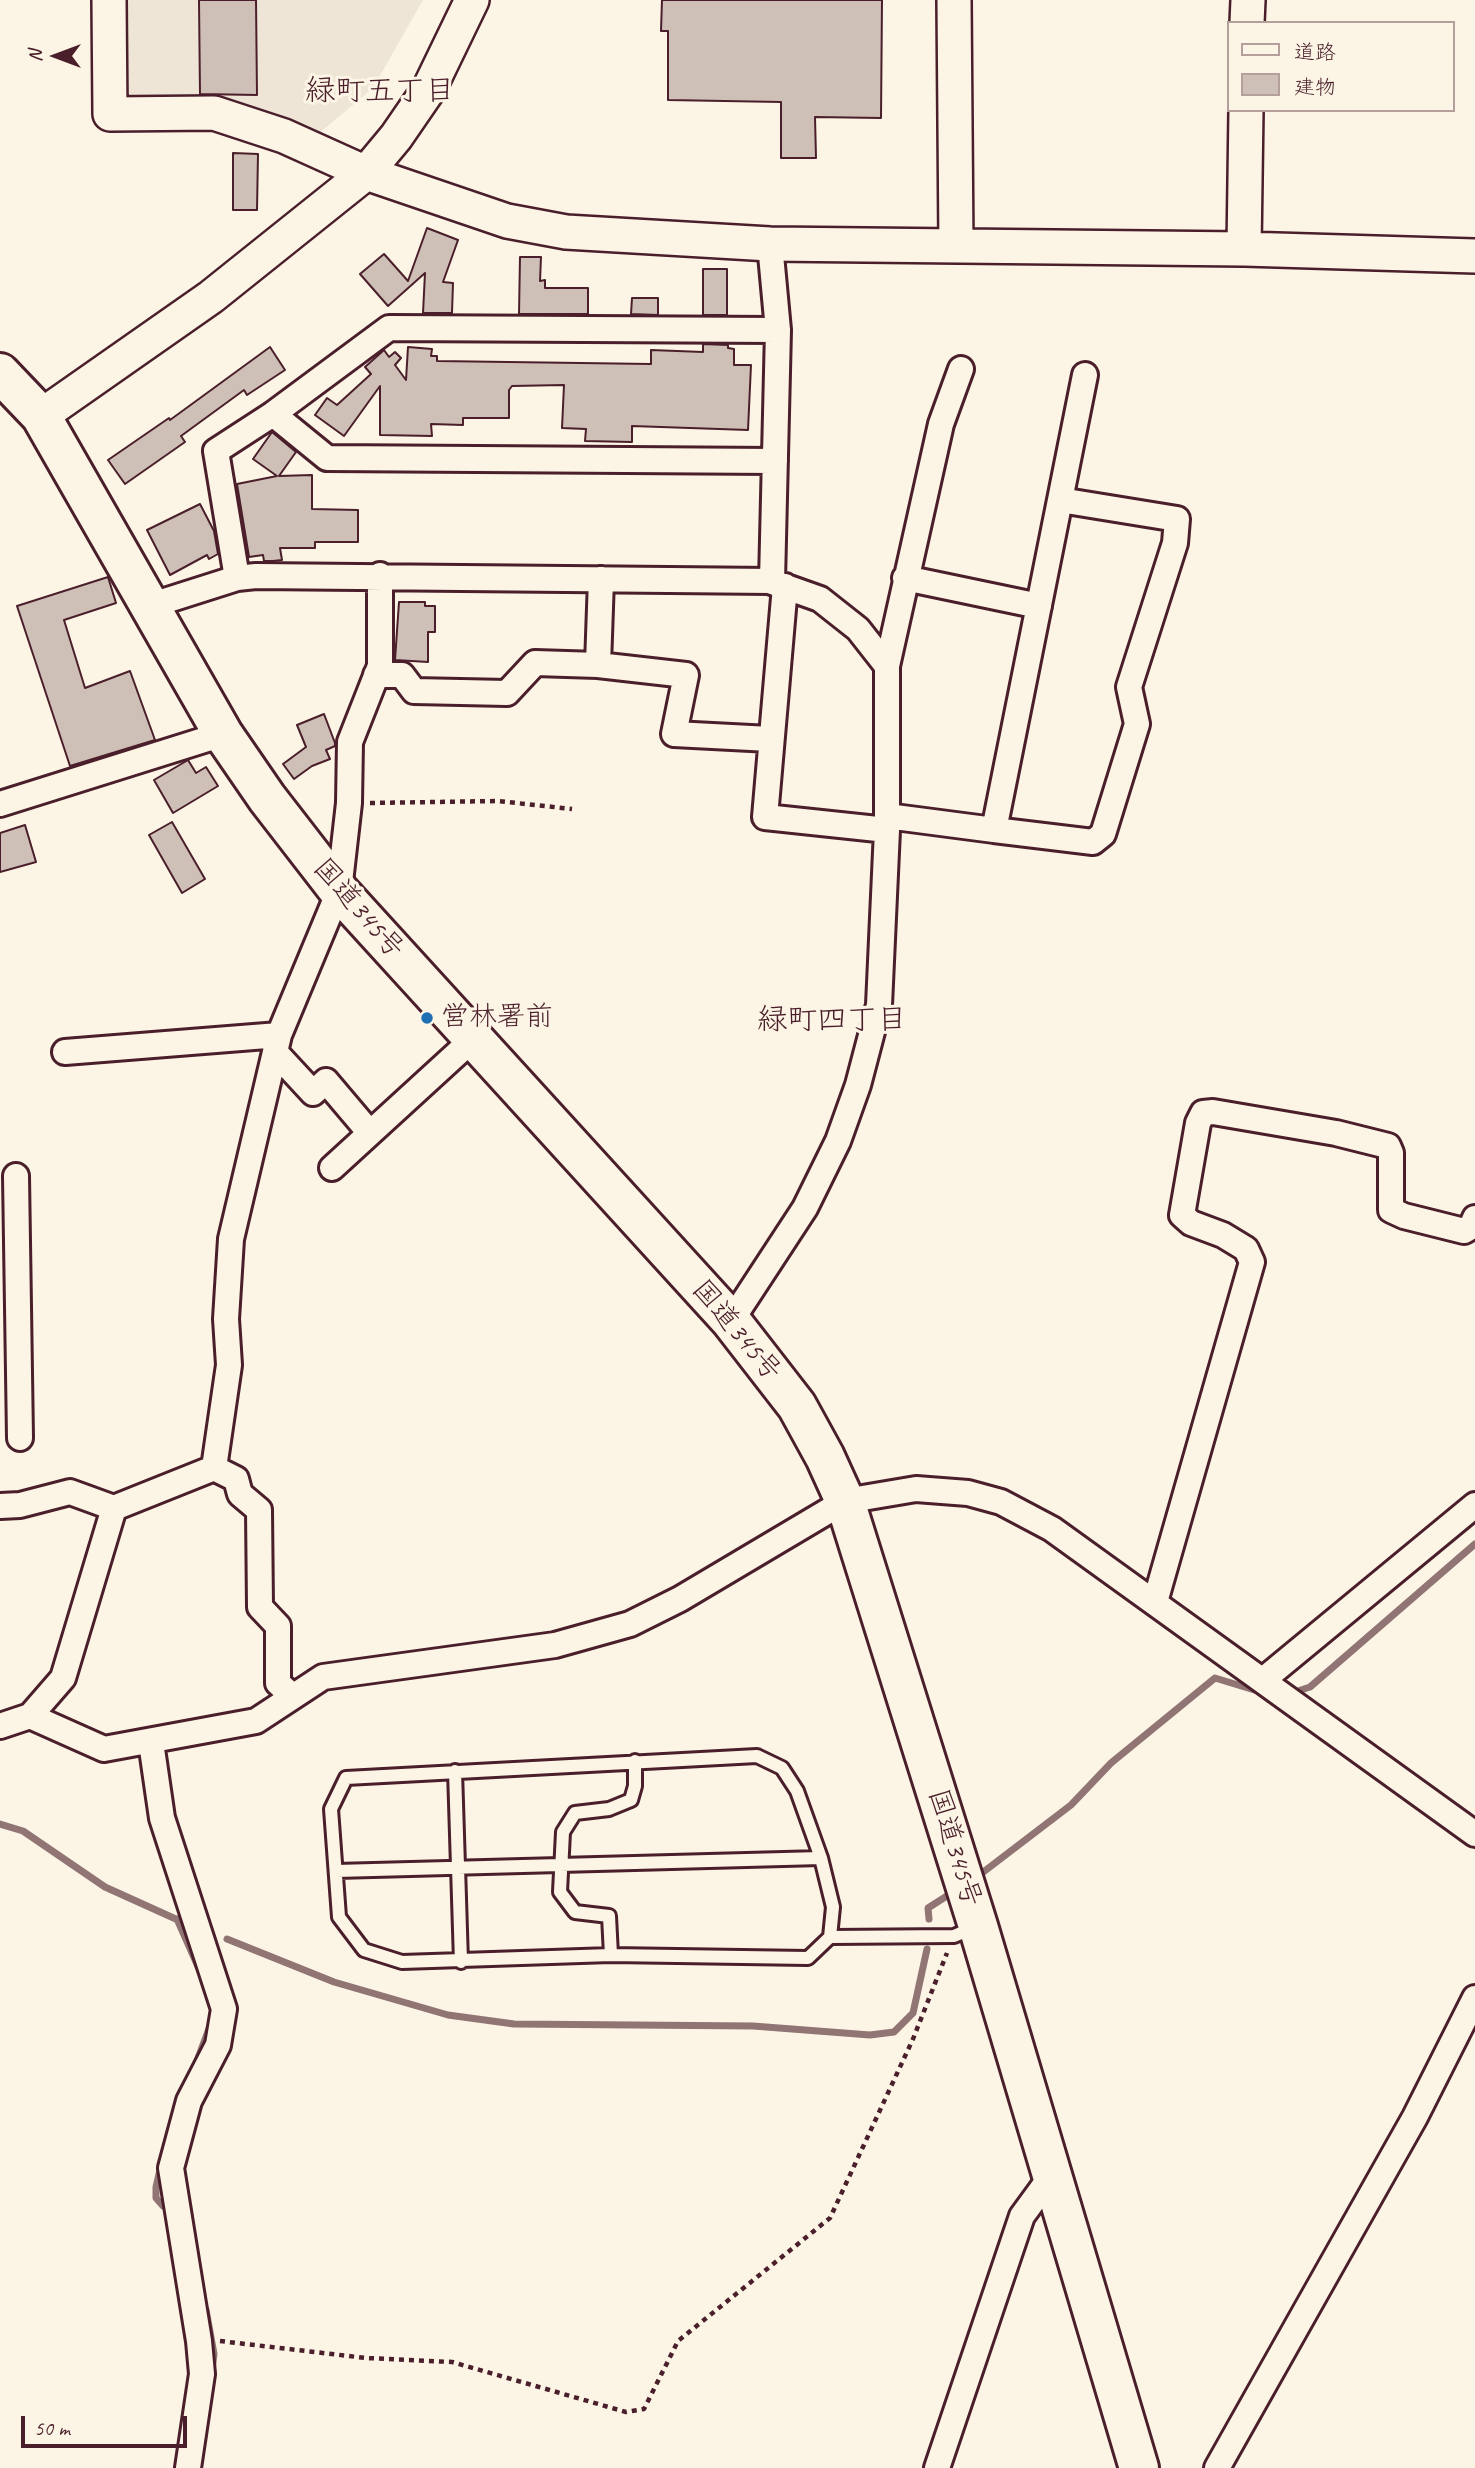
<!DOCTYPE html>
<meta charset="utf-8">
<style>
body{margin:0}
#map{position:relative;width:1475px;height:2468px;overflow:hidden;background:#fcf5e5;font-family:Caveat,"Klee One",sans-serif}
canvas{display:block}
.legend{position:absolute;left:1227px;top:21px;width:228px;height:91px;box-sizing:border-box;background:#fcf5e5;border:2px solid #b59f9b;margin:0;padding:9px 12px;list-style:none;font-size:21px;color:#4a1f2b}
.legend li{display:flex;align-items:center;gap:14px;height:35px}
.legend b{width:35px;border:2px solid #b59f9b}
.north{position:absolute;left:21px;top:21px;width:70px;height:70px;-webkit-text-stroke:5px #fcf5e5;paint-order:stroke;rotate:270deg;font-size:19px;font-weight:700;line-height:28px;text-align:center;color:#4a1f2b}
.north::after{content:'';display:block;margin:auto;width:24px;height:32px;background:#4a1f2b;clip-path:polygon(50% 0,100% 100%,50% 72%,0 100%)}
.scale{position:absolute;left:21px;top:2416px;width:166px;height:32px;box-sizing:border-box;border:4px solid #4a1f2b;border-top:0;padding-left:9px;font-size:21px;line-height:24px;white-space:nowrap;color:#4a1f2b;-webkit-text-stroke:5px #fcf5e5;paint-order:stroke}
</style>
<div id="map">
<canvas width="1475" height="2468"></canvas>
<ul class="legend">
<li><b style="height:9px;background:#fcf5e5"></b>道路</li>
<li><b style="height:19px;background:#cfc0b7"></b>建物</li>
</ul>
<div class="north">N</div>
<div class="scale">50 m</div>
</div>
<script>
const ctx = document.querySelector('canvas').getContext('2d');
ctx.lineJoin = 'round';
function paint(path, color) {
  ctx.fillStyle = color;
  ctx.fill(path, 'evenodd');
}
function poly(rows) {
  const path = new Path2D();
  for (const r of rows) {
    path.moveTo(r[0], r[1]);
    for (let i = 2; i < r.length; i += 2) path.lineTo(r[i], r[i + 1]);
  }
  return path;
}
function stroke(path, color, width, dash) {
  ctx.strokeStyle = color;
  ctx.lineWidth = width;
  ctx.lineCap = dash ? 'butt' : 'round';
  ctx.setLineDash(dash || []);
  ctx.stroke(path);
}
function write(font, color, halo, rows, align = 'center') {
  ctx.font = font + ' Caveat,"Klee One",sans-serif';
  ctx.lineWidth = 6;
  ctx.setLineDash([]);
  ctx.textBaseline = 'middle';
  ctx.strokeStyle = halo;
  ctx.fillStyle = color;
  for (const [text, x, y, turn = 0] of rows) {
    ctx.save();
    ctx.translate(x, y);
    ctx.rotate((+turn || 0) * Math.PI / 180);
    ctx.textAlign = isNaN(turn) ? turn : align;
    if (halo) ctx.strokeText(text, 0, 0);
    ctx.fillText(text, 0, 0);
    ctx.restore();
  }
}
paint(poly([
 [121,0,423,0,373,88,317,135,129,101,120,92]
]), '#eee5d7');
stroke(poly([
 [1289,1694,1310,1687,1475,1544],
 [0,1824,23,1831,105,1887,178,1920],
 [982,1873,1071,1805,1111,1763,1215,1678,1261,1692],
 [177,1919,200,1971],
 [929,1919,928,1908,950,1894],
 [227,1939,334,1982,448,2015,514,2024,753,2026,870,2035,894,2032,913,2013,927,1949],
 [197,2061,210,2026],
 [163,2206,156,2198,156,2187,166,2144],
 [206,2310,214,2354,212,2370]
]), '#917474', 7);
const building = poly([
 [199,0,256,0,257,95,200,94,199,0],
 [662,0,882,0,881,118,815,117,816,158,781,158,781,102,668,100,668,31,661,31,662,0],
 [233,153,258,154,257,210,233,210,233,153],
 [427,228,458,240,443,282,453,283,452,313,423,313,425,273,388,306,360,274,384,254,408,281,427,228],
 [520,257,541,257,540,281,545,280,545,288,588,288,588,314,519,314,520,257],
 [703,269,727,269,727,315,703,315,703,269],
 [632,298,658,298,658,315,631,314,632,298],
 [703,344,728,345,728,348,734,349,734,365,751,365,748,430,632,426,632,442,585,441,586,429,562,428,564,385,512,386,509,390,509,418,463,418,463,425,431,424,432,436,380,435,380,386,344,436,315,415,327,398,337,405,371,374,365,367,384,350,389,357,395,352,401,358,395,365,406,380,408,347,432,349,431,356,437,356,437,361,651,364,651,350,703,352,703,344],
 [270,347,285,370,247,395,244,390,181,436,185,442,125,484,108,460,169,418,170,420,270,347],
 [272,432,296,452,279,476,312,475,312,509,358,510,358,542,315,542,315,548,280,548,282,560,273,561,264,561,263,555,249,557,237,484,277,476,253,459,272,432],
 [200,504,214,531,218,554,209,559,207,555,170,575,147,530,200,504],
 [108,577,116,603,64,620,85,688,130,671,155,740,70,766,17,606,108,577],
 [399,602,425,602,425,606,435,606,435,632,428,632,428,662,395,660,399,602],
 [324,714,335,743,335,746,326,750,330,759,312,766,294,779,283,764,306,747,297,725,324,714],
 [188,760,196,773,206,767,218,786,173,813,154,780,188,760],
 [172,822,205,879,182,893,149,835,172,822],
 [25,825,36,862,0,872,0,833,25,825]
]);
paint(building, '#cfc0b7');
stroke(building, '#4a1f2b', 2);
const lane = poly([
 [757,1756,782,1768,797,1791,821,1858,833,1907,830,1937,808,1958,611,1955,402,1962,364,1950,339,1917,331,1809,346,1778,757,1756],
 [455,1771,461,1962],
 [336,1871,821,1858],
 [830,1937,954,1936,975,1927],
 [611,1955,609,1916,575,1912,560,1892,563,1832,575,1813,609,1809,631,1800,635,1786,635,1761]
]);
const street = poly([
 [273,414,327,458,775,461],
 [237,578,216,451,273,414,389,328,778,330],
 [905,578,1039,606],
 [772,582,820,599,858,629,887,666],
 [785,586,765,817,887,830],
 [149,606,237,578,256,576,772,581,778,330,770,244],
 [598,665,686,675,674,734,770,739],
 [376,675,402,675,414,691,507,693,535,663,598,665,601,579],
 [0,804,223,734],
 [887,816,994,830,1085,375],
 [994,830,1093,842,1103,834,1137,724,1129,687,1175,543,1177,519,1060,500],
 [65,1052,279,1035],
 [275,1052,313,1093,326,1081,370,1133],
 [332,1168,473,1039],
 [16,1176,20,1438],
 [731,1321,805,1208,838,1141,858,1085,879,1005,887,830,887,666,941,424,961,369],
 [0,1506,20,1505,70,1492,114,1508],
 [1155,1602,1252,1262,1246,1249,1223,1235,1191,1223,1182,1215,1198,1123,1203,1113,1213,1112,1336,1133,1388,1146,1391,1153,1391,1210,1404,1216,1464,1231,1471,1227,1475,1218],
 [1263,1680,1475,1505],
 [292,1696,278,1683,278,1626,260,1607,259,1510,240,1494,236,1479,214,1468,229,1365,226,1319,231,1239,279,1035,339,891,349,803,350,742,380,666,380,575],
 [30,1716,63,1678,114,1508,214,1468],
 [0,1726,30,1716,104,1749,256,1721,323,1677,555,1645,630,1624,680,1599,845,1501,916,1489,968,1493,1001,1502,1052,1529,1475,1834],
 [151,1742,162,1818,224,2009,218,2045,189,2101,171,2168,199,2341,202,2374,188,2468],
 [937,2468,1022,2216,1052,2175],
 [1217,2468,1415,2117,1475,1998]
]);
const secondary = poly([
 [109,0,110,114,214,113,284,136,366,173,507,221,566,232,770,244,1244,249,1475,256],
 [954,0,956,246],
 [1247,23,1248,0],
 [1244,249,1246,110],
 [41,416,211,297,366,173,396,137,429,89,472,0]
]);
const highway = poly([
 [0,373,41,416,223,734,267,798,339,891,731,1321,797,1406,825,1457,845,1501,978,1926,1139,2468]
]);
stroke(lane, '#4a1f2b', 18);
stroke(street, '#4a1f2b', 30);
stroke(secondary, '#4a1f2b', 38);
stroke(highway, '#4a1f2b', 44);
stroke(poly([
 [370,803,498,801,572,809],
 [220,2341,366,2358,452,2362,626,2412,644,2409,678,2341,830,2218,913,2039,947,1953]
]), '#4a1f2b', 4.5, [5, 5]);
stroke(lane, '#fcf5e5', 12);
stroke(street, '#fcf5e5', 24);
stroke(secondary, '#fcf5e5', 33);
stroke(highway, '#fcf5e5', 38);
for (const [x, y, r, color] of [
 [427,1018,7,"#1f6fb2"]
]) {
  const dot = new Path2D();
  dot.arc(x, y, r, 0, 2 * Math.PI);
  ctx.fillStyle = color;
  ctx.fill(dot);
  stroke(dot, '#fcf5e5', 2.5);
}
write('28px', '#4a1f2b', '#fcf5e5', [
 ["国道345号",358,909,49],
 ["国道345号",736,1331,50],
 ["国道345号",954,1848,73]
]);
write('28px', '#4a1f2b', '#fcf5e5', [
 ["営林署前",441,1018]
], 'left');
write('30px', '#4a1f2b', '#fcf5e5', [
 ["緑町五丁目",380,92],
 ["緑町四丁目",832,1021]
]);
</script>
